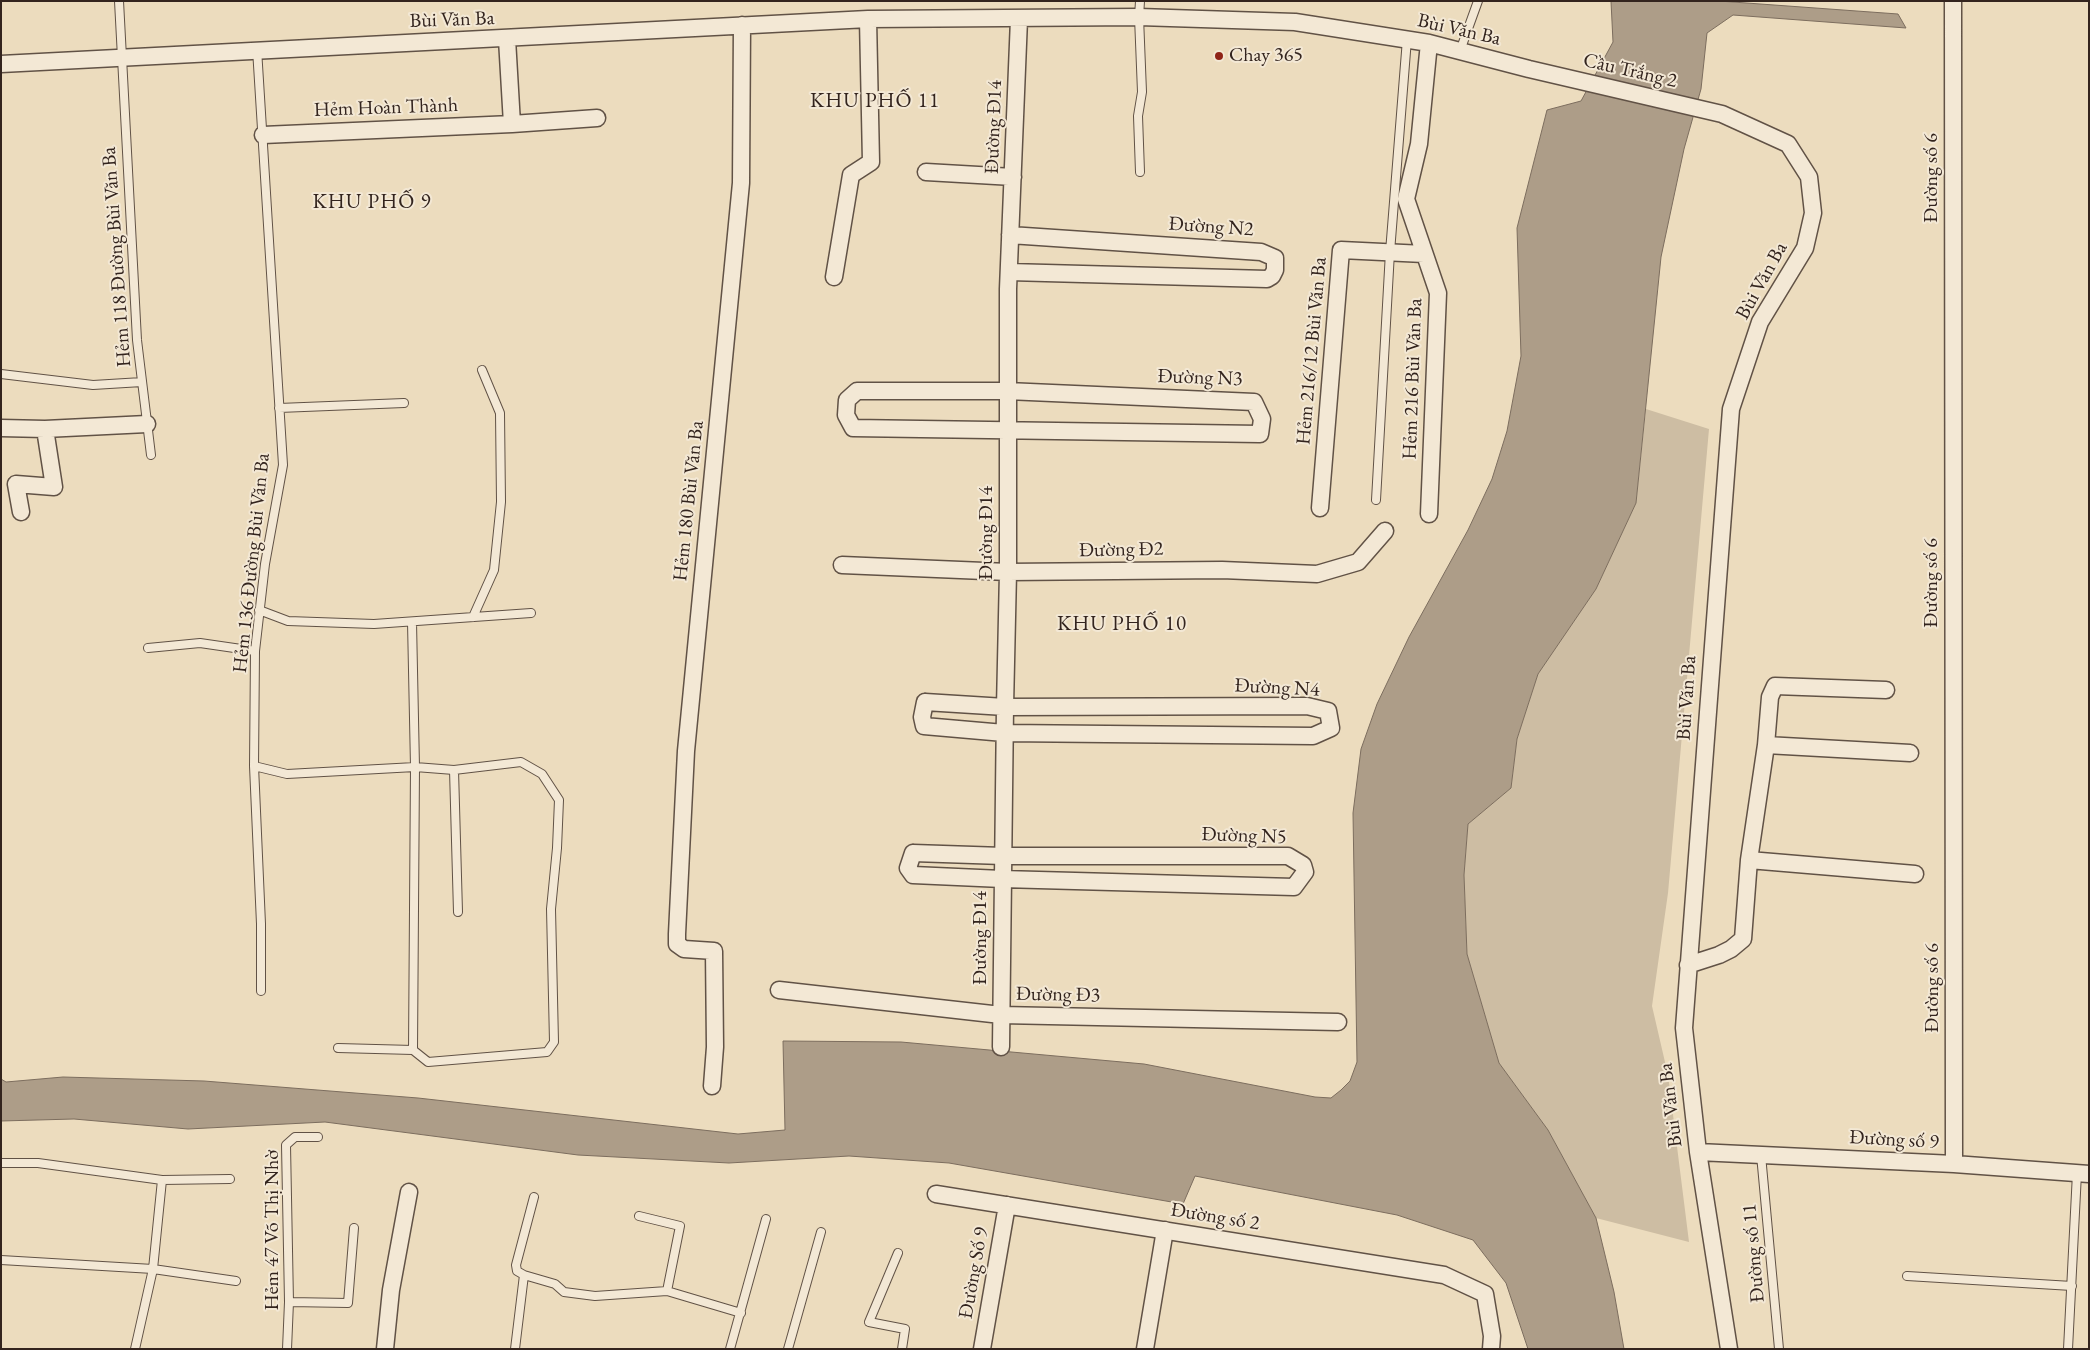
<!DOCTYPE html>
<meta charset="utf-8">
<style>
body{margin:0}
#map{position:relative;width:2090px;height:1350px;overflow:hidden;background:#ecdcbe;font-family:"EB Garamond",serif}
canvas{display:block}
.frame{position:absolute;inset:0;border:2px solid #33241e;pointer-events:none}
</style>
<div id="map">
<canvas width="2090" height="1350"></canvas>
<div class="frame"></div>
</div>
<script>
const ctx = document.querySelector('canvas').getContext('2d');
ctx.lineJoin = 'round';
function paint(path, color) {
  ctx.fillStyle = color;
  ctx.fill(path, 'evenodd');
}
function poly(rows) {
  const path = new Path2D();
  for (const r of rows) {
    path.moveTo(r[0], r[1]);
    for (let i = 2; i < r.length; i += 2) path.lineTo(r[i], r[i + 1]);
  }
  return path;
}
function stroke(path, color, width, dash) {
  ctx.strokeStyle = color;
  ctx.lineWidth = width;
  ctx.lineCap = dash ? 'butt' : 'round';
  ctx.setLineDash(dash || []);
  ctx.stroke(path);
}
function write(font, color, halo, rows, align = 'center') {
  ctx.font = font + ' "EB Garamond",serif';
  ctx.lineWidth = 4;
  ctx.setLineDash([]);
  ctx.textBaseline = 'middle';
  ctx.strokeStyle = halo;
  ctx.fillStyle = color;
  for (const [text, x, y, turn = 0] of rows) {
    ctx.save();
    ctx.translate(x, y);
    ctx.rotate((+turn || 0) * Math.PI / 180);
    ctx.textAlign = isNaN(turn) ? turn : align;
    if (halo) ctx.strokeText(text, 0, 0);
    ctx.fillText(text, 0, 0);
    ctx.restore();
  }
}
paint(poly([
 [1646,409,1709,429,1668,893,1652,1006,1668,1075,1689,1242,1596,1218,1548,1130,1499,1063,1467,954,1464,875,1468,824,1511,788,1517,739,1538,674,1596,589,1636,503]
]), '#cdbda3');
const water = poly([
 [1611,1,1719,1,1898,14,1906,28,1733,15,1707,33,1701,89,1684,149,1661,257,1636,503,1596,589,1538,674,1517,739,1511,788,1468,824,1464,875,1467,954,1499,1063,1548,1130,1596,1218,1614,1292,1624,1349,1528,1349,1506,1283,1473,1240,1397,1215,1195,1176,1183,1204,949,1163,849,1156,729,1163,578,1155,325,1122,188,1129,74,1119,1,1121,1,1079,6,1082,63,1077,204,1081,418,1098,738,1134,785,1130,783,1041,901,1042,1144,1064,1315,1097,1331,1098,1341,1090,1350,1081,1357,1062,1353,813,1361,749,1377,704,1409,637,1468,530,1492,479,1507,431,1521,356,1517,228,1547,110,1581,101,1613,42,1611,1]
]);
paint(water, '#ad9d88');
stroke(water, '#7c6d5e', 1);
const lane = poly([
 [119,1,137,340,151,455],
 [1140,1,1139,17,1142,92,1138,116,1140,172],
 [257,49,283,465,265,564,255,651,254,766,261,924,261,991],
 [1460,51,1478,1],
 [1,374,93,385,142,382],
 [279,408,404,403],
 [1376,500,1390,252,1407,39],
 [259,610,288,621,374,624,531,613],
 [473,617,494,570,501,502,500,413,482,370],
 [412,622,415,767,413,1050],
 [148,648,200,643,255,651],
 [254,766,287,774,415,767,454,770,521,762,542,774,559,800,557,848,551,909,554,1042,547,1052,428,1062,413,1050,338,1048],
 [454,770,458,912],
 [1761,1155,1779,1349],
 [1,1163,38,1163,162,1180,230,1179],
 [534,1197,516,1265,517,1271,524,1275,555,1284,564,1292,595,1296,667,1291,741,1313],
 [639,1216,680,1226,667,1291],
 [898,1253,869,1322,905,1329,902,1349],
 [1,1260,153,1269,236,1281],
 [1907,1276,2072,1286],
 [289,1302,348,1303,354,1228],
 [135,1349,153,1269,162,1180],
 [287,1349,289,1302,286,1145,295,1137,318,1137],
 [515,1349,524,1275],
 [730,1349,766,1219],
 [788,1349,821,1232],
 [2068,1349,2077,1173]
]);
const street = poly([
 [1953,1,1954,1164],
 [507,39,512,124],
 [1429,43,1419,144,1406,199,1438,293,1429,514],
 [1,64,868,19,1139,17,1295,22,1429,43,1529,69,1722,114,1788,144,1809,177,1813,213,1805,248,1760,322,1731,409,1684,1028,1698,1152,1729,1349],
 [263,135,512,124,597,118],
 [926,172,1013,177],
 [1009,272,1267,279,1272,276,1275,270,1275,258,1261,252,1010,235],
 [834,277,851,175,871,162,868,19],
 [857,391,1007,391,1254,402,1262,419,1260,434,853,428,846,415,847,400,857,391],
 [1,428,45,429,147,424],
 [1320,508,1341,250,1424,254],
 [21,512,16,484,54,487,45,429],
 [842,565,1008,572,1222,570,1317,574,1358,562,1385,531],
 [925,702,1005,707,1307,706,1328,711,1331,728,1313,736,1004,733,924,726,922,717,925,702],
 [1766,745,1910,753],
 [913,853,1003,856,1288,856,1303,865,1305,872,1294,887,1002,879,913,875,908,868,913,853],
 [1749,860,1915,874],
 [1688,965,1719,955,1731,949,1743,939,1749,860,1766,745,1770,697,1775,686,1886,690],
 [779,990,1001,1015,1338,1022],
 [1001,1047,1005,707,1008,572,1008,289,1019,19],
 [712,1086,715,1047,714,951,684,949,677,944,677,934,686,751,741,183,742,25],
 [1698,1152,1954,1164,2089,1174],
 [936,1194,1444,1275,1485,1294,1492,1336,1491,1349],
 [385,1349,391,1290,409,1192],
 [982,1349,1007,1205],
 [1145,1349,1165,1230]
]);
stroke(lane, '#615246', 10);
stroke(street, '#615246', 19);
stroke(lane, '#f3e8d5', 8);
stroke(street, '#f3e8d5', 16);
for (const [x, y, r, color] of [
 [1219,56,5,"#8f2418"]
]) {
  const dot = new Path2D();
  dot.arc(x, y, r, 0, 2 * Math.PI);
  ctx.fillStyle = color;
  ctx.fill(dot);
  stroke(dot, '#f3e8d5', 2);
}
write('20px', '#33241e', '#f3e8d5', [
 ["Bùi Văn Ba",452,20,-2],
 ["Bùi Văn Ba",1459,30,13],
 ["Cầu Trắng 2",1630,71,13],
 ["Hẻm Hoàn Thành",386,108,-2],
 ["Đường Đ14",994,127,-88],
 ["Đường số 6",1932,178,-90],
 ["Đường N2",1211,227,4],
 ["Hẻm 118 Đường Bùi Văn Ba",117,257,-94],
 ["Bùi Văn Ba",1762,281,-61],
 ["Hẻm 216/12 Bùi Văn Ba",1312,351,-85],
 ["Đường N3",1200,378,2],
 ["Hẻm 216 Bùi Văn Ba",1413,379,-88],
 ["Hẻm 180 Bùi Văn Ba",689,501,-84],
 ["Đường Đ14",987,533,-90],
 ["Đường Đ2",1121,550,-1],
 ["Hẻm 136 Đường Bùi Văn Ba",252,563,-84],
 ["Đường số 6",1932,583,-90],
 ["Đường N4",1277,688,3],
 ["Bùi Văn Ba",1687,698,-86],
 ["Đường N5",1244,836,2],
 ["Đường Đ14",981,938,-90],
 ["Đường số 6",1933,988,-90],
 ["Đường Đ3",1058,995,1],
 ["Bùi Văn Ba",1671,1105,-97],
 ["Đường số 9",1894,1140,3],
 ["Đường số 2",1215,1217,9],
 ["Hẻm 47 Võ Thị Nhờ",273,1230,-90],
 ["Đường số 11",1754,1253,-95],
 ["Đường Số 9",974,1273,-80]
]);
write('20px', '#33241e', '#f3e8d5', [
 ["Chay 365",1229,56]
], 'left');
ctx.letterSpacing = '1px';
write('21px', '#33241e', '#f3e8d5', [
 ["KHU PHỐ 11",875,101],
 ["KHU PHỐ 9",372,202],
 ["KHU PHỐ 10",1122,624]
]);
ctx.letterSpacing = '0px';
</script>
